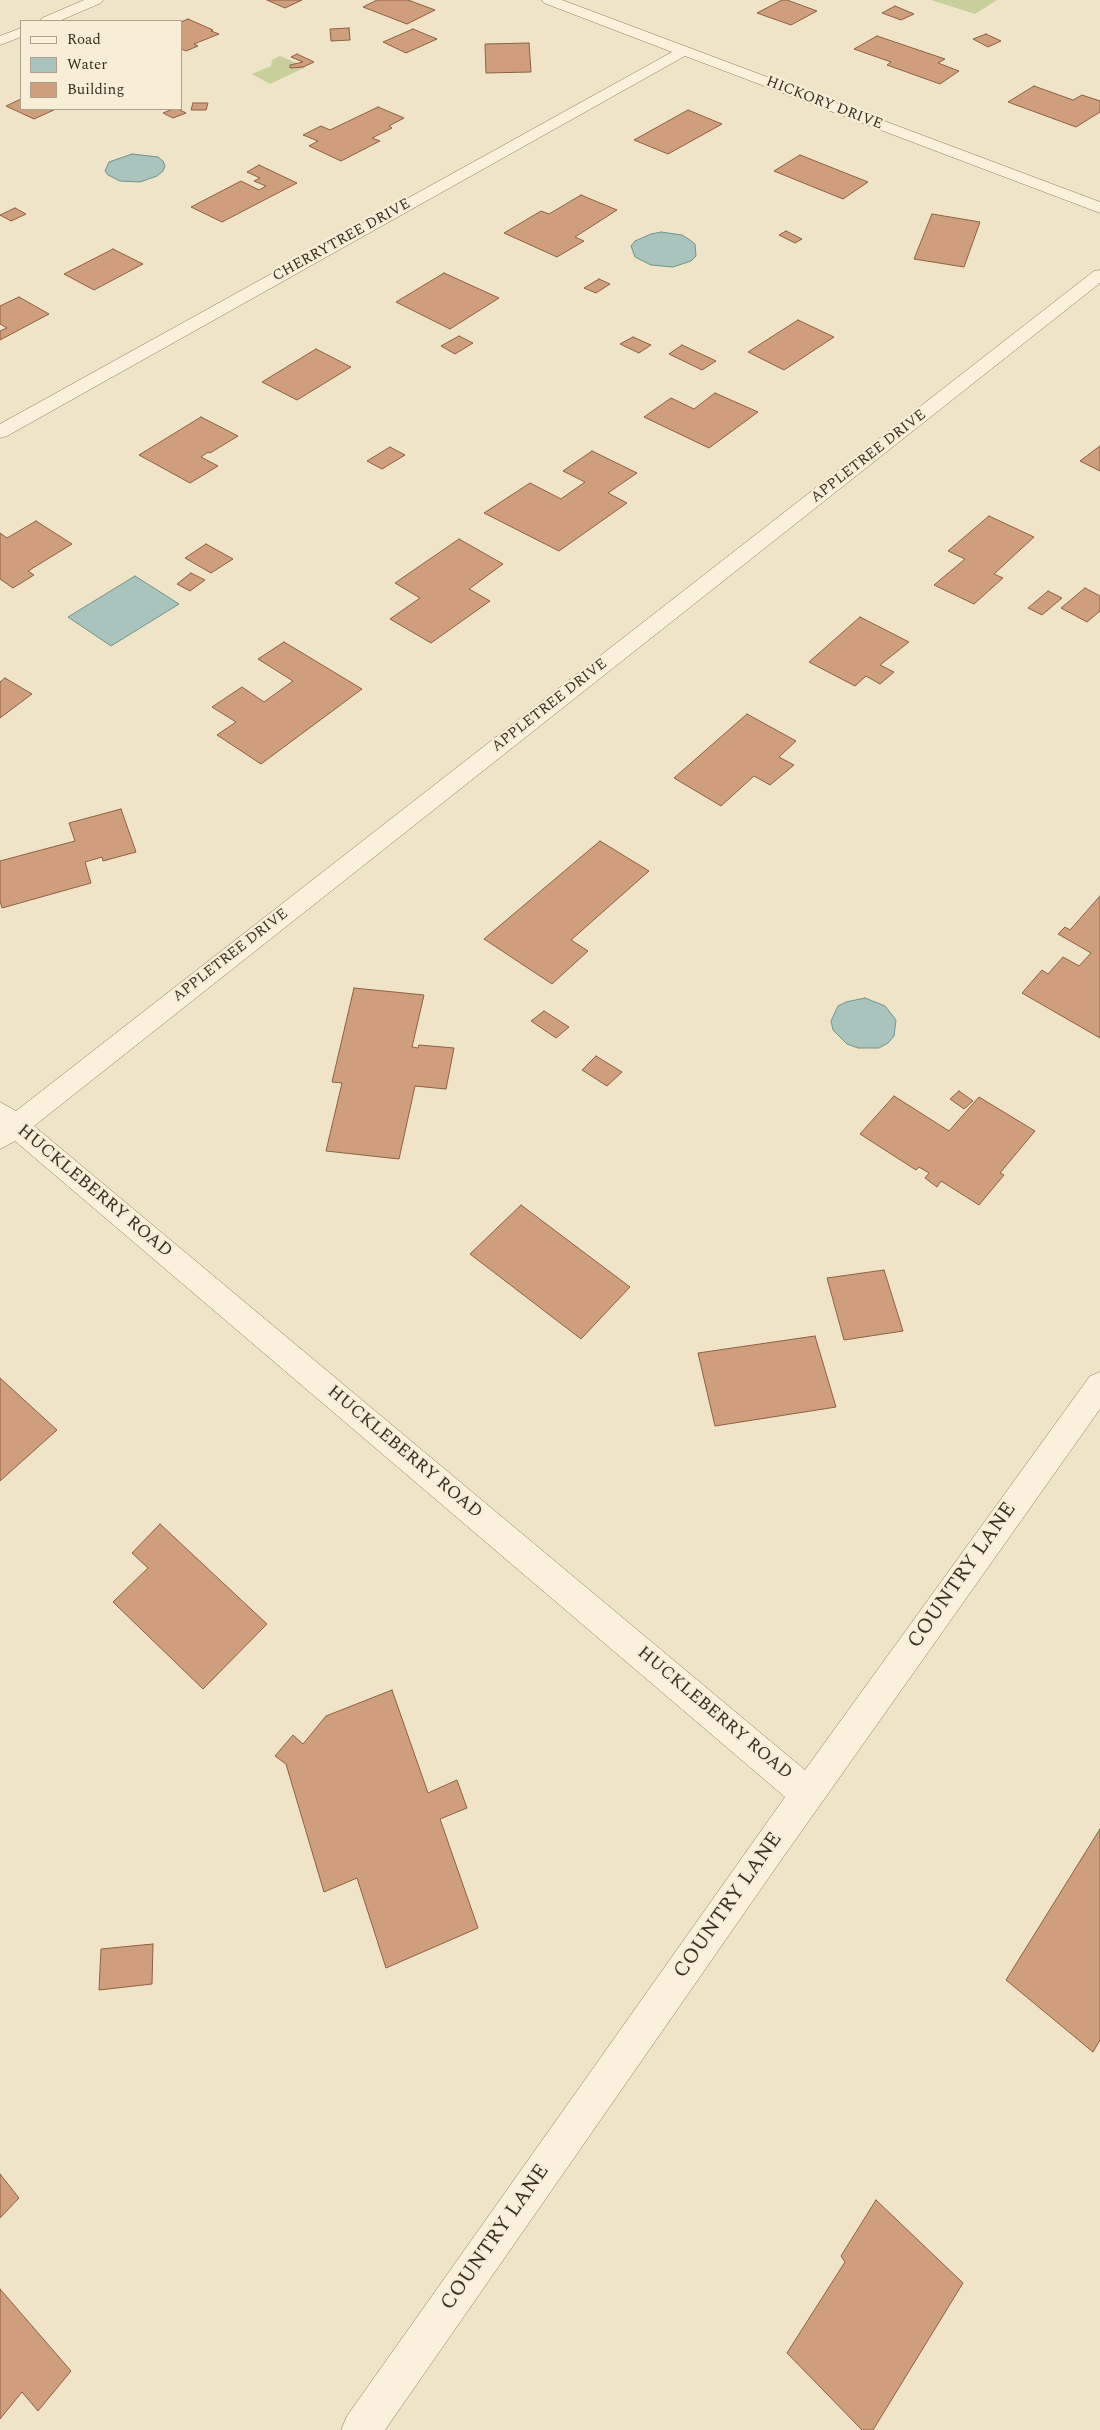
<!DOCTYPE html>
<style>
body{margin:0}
#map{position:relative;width:1100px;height:2430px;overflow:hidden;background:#f0e4c8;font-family:Spectral,serif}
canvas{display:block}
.legend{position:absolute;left:20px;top:20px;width:162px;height:90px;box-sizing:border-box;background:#f7eed8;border:1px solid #ada18e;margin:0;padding:6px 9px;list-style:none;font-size:15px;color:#3d2e20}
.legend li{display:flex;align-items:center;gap:10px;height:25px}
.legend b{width:25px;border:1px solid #ada18e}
</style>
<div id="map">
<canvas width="1100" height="2430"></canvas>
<ul class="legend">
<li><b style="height:6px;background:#faf1dc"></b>Road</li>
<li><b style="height:14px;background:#a9c4bc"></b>Water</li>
<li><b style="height:14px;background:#cf9f7d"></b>Building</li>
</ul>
</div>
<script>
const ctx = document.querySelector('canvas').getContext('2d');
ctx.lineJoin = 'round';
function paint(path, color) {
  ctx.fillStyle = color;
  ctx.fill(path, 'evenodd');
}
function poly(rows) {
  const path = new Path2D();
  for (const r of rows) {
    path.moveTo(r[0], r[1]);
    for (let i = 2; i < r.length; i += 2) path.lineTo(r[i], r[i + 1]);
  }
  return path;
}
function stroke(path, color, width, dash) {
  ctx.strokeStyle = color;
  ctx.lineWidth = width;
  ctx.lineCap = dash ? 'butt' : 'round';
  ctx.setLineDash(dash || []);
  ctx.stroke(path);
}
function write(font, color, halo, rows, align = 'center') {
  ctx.font = font + ' Spectral,serif';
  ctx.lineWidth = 4.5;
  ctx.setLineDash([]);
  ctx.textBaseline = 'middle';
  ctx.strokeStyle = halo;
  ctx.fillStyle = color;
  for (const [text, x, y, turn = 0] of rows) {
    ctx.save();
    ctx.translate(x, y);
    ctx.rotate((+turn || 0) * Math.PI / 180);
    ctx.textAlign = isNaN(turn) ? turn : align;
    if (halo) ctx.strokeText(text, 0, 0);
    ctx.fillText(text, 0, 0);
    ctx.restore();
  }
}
paint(poly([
 [931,0,997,0,975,14],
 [280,56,306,67,270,84,252,74,271,66,272,60]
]), '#c9cf9b');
const water = poly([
 [132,154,158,157,163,161,165,166,163,171,157,176,140,182,120,181,108,175,105,171,109,162,132,154],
 [661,232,682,235,690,240,695,244,696,256,691,261,673,267,651,265,635,257,631,246,635,241,651,234,661,232],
 [135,576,179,604,111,646,68,617,135,576],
 [865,998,885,1006,896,1020,894,1036,888,1043,879,1048,858,1048,847,1044,833,1030,831,1021,838,1006,846,1002,865,998]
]);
paint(water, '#a9c4bc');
stroke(water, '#6f938a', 1);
const building = poly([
 [267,0,302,0,285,8,267,0],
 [377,0,408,0,435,10,407,24,363,7,377,0],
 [782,0,787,0,817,11,791,25,757,13,782,0],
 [895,6,914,14,901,20,882,13,895,6],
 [188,19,213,30,211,31,219,34,194,44,198,46,186,51,181,49,181,22,188,19],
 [349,28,350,40,331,41,330,29,349,28],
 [413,29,437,39,406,53,383,42,413,29],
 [986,34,1001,41,988,47,973,39,986,34],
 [877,36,945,59,938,63,959,71,940,84,887,65,891,62,854,49,877,36],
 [529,43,531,72,486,73,485,44,529,43],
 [297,54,314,62,303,67,290,68,290,65,303,62,291,57,297,54],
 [1034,86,1073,100,1082,95,1100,101,1100,112,1076,127,1008,102,1034,86],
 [21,99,21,109,56,109,34,119,6,106,21,99],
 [193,103,208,103,206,110,191,110,193,103],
 [378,107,404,118,389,126,392,128,372,138,380,141,341,161,309,146,318,141,303,135,321,126,330,130,378,107],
 [173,109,178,109,186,113,173,118,163,113,173,109],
 [688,110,722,124,668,154,634,140,688,110],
 [800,155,868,182,843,199,774,171,800,155],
 [259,165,297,183,222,222,191,207,241,181,259,190,266,186,254,181,260,178,247,172,259,165],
 [581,195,617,210,575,237,584,241,557,257,504,233,541,211,549,214,581,195],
 [15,208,26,214,11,221,0,215,15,208],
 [932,214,980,222,964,267,914,259,932,214],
 [786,231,802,239,795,243,779,235,786,231],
 [113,249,143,264,94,290,64,274,113,249],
 [444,273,499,298,450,329,396,302,444,273],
 [599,279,610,284,596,293,584,288,599,279],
 [19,297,49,314,0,340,0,331,7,328,0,324,0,306,19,297],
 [798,320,834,337,784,370,748,352,798,320],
 [459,336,473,343,455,354,441,346,459,336],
 [633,337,651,345,639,353,620,344,633,337],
 [682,345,716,361,702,370,669,354,682,345],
 [316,349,351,367,297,400,262,382,316,349],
 [715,393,758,412,709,448,644,417,671,398,694,409,715,393],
 [201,417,238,436,210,453,208,452,201,457,218,466,190,483,139,455,201,417],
 [1100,446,1100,471,1080,461,1100,446],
 [390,447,405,455,382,469,367,461,390,447],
 [592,451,637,473,608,493,627,503,559,551,484,513,530,483,561,499,585,482,563,471,592,451],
 [989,516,1034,537,994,574,1003,578,974,604,934,585,965,559,948,551,989,516],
 [36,521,72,544,28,571,34,575,13,588,0,579,0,533,7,538,36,521],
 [459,539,503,564,469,589,490,601,431,643,390,619,420,598,395,583,459,539],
 [206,544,233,559,211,573,185,558,206,544],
 [191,573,205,580,190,591,177,584,191,573],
 [1085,588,1100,596,1100,611,1087,622,1061,608,1085,588],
 [1048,591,1062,598,1042,615,1028,608,1048,591],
 [860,617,909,642,880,665,894,672,880,684,866,676,855,686,809,662,860,617],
 [284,642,362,689,261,764,217,735,236,722,212,707,242,687,264,702,293,681,258,659,284,642],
 [5,678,32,694,0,718,0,682,5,678],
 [747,714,796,741,779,757,794,765,770,785,754,776,721,806,674,778,747,714],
 [121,809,136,852,103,861,102,857,85,862,91,883,2,908,0,901,0,861,75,841,69,823,121,809],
 [600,841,649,871,571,940,588,951,552,984,484,939,600,841],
 [1100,896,1100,1038,1022,993,1042,970,1048,974,1063,957,1079,966,1091,953,1058,934,1065,927,1070,930,1100,896],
 [354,988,424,995,412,1047,418,1048,419,1045,454,1048,446,1089,415,1086,399,1159,326,1151,342,1083,332,1082,354,988],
 [544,1011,569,1027,556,1038,531,1021,544,1011],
 [596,1056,622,1072,607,1086,582,1070,596,1056],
 [959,1091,973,1101,964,1109,950,1099,959,1091],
 [894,1096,949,1131,979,1097,1035,1131,1000,1173,1004,1175,979,1205,941,1181,937,1187,925,1178,929,1173,919,1167,916,1170,860,1134,894,1096],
 [521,1205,630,1287,581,1339,470,1254,521,1205],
 [884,1270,903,1331,844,1340,827,1278,884,1270],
 [815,1336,836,1407,715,1426,698,1353,815,1336],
 [0,1378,57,1430,0,1481,0,1378],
 [160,1524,267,1624,203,1689,113,1602,148,1568,132,1553,160,1524],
 [392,1690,428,1793,457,1780,467,1808,440,1819,478,1928,386,1968,357,1878,324,1892,286,1764,275,1756,293,1735,303,1744,326,1716,392,1690],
 [1100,1829,1100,2040,1093,2052,1006,1980,1100,1829],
 [153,1944,152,1984,99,1990,101,1949,153,1944],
 [0,2174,19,2198,0,2218,0,2174],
 [876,2200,963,2283,873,2430,862,2430,787,2353,845,2262,841,2256,876,2200],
 [0,2289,71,2371,38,2411,22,2392,0,2419,0,2289]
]);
paint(building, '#cf9f7d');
stroke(building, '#8d5f41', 1);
const minor = poly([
 [84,0,103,0,101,3,59,21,40,21,42,18,84,0],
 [542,0,562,0,1100,202,1100,213,685,56,7,436,0,438,0,424,672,52,544,3,542,0],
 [21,28,21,37,0,45,0,36,21,28],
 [1100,270,1100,283,34,1126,805,1770,1090,1376,1100,1372,1100,1409,779,1863,385,2430,341,2430,347,2416,785,1797,15,1141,0,1149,0,1102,16,1111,1094,271,1100,270]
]);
stroke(minor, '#8d765c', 1);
paint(minor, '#faf1dc');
write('15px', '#3d2e20', '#f7eed8', [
 ["HICKORY DRIVE",824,104,21],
 ["CHERRYTREE DRIVE",342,241,-29],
 ["APPLETREE DRIVE",869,457,-38],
 ["APPLETREE DRIVE",550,706,-38],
 ["APPLETREE DRIVE",231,956,-38]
]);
write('18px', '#3d2e20', '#f7eed8', [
 ["HUCKLEBERRY ROAD",94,1192,40],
 ["HUCKLEBERRY ROAD",404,1453,40],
 ["HUCKLEBERRY ROAD",714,1714,40]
]);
write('21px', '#3d2e20', '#f7eed8', [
 ["COUNTRY LANE",963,1576,-55],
 ["COUNTRY LANE",729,1906,-55],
 ["COUNTRY LANE",496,2238,-55]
]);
</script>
